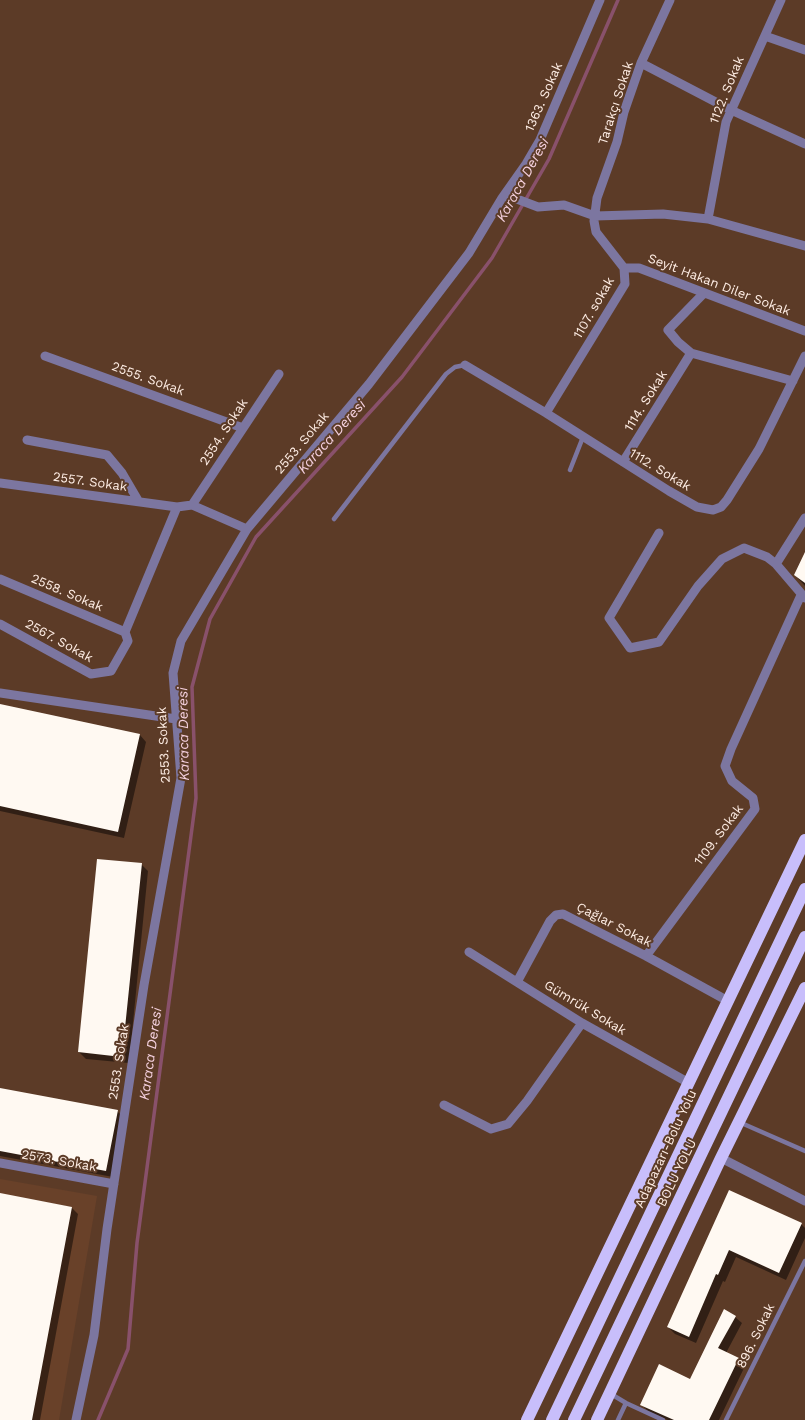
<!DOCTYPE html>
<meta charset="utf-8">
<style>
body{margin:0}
canvas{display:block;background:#5c3b27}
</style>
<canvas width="805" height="1420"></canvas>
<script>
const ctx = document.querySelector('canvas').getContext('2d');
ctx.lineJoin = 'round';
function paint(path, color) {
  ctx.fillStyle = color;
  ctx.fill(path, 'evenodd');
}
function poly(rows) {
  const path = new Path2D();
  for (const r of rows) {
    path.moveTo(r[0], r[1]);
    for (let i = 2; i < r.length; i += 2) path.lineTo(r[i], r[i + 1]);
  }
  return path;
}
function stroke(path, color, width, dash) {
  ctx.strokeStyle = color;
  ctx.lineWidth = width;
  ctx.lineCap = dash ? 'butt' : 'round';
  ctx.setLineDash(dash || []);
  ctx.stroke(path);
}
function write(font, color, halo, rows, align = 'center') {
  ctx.font = font + ' "Work Sans",sans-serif';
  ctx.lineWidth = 4;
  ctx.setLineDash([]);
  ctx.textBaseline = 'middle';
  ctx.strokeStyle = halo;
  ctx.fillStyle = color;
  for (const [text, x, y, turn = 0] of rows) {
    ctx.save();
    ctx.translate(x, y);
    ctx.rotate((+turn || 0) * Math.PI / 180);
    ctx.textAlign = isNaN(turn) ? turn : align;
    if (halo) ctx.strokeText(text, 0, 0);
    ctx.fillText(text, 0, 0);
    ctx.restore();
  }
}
paint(poly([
 [0,1179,97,1196,59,1420,0,1420]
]), '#694129');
paint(poly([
 [805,555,805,586,795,575],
 [0,705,140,735,146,742,124,838,0,811],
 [141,864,148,871,129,1063,86,1059,79,1052],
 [0,1089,117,1111,124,1118,113,1177,0,1156],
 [729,1191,801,1224,805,1228,805,1238,786,1280,736,1257,725,1282,723,1281,696,1343,675,1334,668,1327],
 [0,1194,71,1207,78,1214,40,1420,0,1420],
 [735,1317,742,1323,726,1353,738,1359,745,1366,719,1420,668,1420,648,1411,641,1404,691,1380]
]), '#0007');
stroke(poly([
 [98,1420,128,1349,137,1243,196,798,192,687,210,619,256,537,402,377,492,258,549,159,618,0]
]), '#89516b', 3.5);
paint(poly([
 [805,552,805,583,794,575],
 [0,704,140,734,118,832,0,806],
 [97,859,142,863,122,1057,78,1052],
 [0,1088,118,1110,106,1171,0,1151],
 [729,1190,802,1223,779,1273,729,1250,718,1275,716,1274,689,1337,667,1327],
 [0,1193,72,1207,32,1420,0,1420],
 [724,1309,736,1316,718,1348,739,1358,709,1420,674,1420,640,1405,659,1364,690,1379]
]), '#fff9f2');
stroke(poly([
 [570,470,583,437],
 [334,519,446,374,455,367,465,365],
 [739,1122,805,1151],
 [611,1394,626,1403,663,1420],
 [618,1420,626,1403],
 [726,1420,805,1261]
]), '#7c76a0', 4.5);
stroke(poly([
 [765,36,805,50],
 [641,63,731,110,805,144],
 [502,198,526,164,540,140,600,0],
 [708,219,726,122,781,0],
 [624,268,639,268,805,331],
 [704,293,668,330,678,342,691,353,793,381],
 [45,356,243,428],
 [465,365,546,413,669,491,697,507,713,510,721,507,727,500,759,449,805,356],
 [546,413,625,284,624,268,596,232,594,221,597,198,617,142,624,112,641,63,670,0],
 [27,440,107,455,122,473,139,502],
 [623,462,691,353],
 [0,483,177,507],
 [192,505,279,374],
 [659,533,609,618,630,648,659,642,698,586,722,559,744,548,767,557,776,564,805,598],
 [776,564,805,518],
 [0,579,125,632],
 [0,624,91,674,111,671,128,641,125,632],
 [125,632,177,507,192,505,247,529],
 [0,693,176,719],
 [469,952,582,1023,689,1083],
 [646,956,755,809,753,798,732,781,725,766,731,749,801,595],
 [517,982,550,921,556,915,563,914,646,956,728,1001],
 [444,1105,491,1129,508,1124,527,1101,582,1023],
 [721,1158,805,1201],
 [0,1163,114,1184],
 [76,1420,94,1335,107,1229,144,985,181,778,173,673,181,641,247,529,369,384,469,253,502,198,509,196,538,207,564,205,595,216,663,214,708,219,805,246]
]), '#7c76a0', 9);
stroke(poly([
 [527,1420,805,840],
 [552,1420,805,889],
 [574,1420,805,937],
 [597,1420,721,1158,805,988]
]), '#c8befb', 12);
write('13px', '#feede4', '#5c3b27', [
 ["1122. Sokak",727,90,-68],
 ["1363. Sokak",544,97,-66],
 ["Tarakçı Sokak",616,103,-72],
 ["Seyit Hakan Diler Sokak",719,285,21],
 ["1107. sokak",594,308,-60],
 ["2555. Sokak",148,379,20],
 ["1114. Sokak",646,401,-58],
 ["2554. Sokak",224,432,-57],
 ["2553. Sokak",302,443,-50],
 ["1112. Sokak",660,470,31],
 ["2557. Sokak",90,482,8],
 ["2558. Sokak",67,593,23],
 ["2567. Sokak",59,641,29],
 ["2553. Sokak",164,745,-93],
 ["1109. Sokak",719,835,-53],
 ["Çağlar Sokak",614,925,27],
 ["Gümrük Sokak",585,1008,31],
 ["2553. Sokak",119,1062,-81],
 ["Adapazarı-Bolu Yolu",666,1149,-65],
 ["2573. Sokak",59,1161,10],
 ["BOLU YOLU",677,1173,-64],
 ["896. Sokak",756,1336,-64]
]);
write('italic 14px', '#f6d2e0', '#5c3b27', [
 ["Karaca Deresi",523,180,-61],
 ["Karaca Deresi",332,437,-48],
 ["Karaca Deresi",184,734,-91],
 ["Karaca Deresi",151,1054,-82]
]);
</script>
